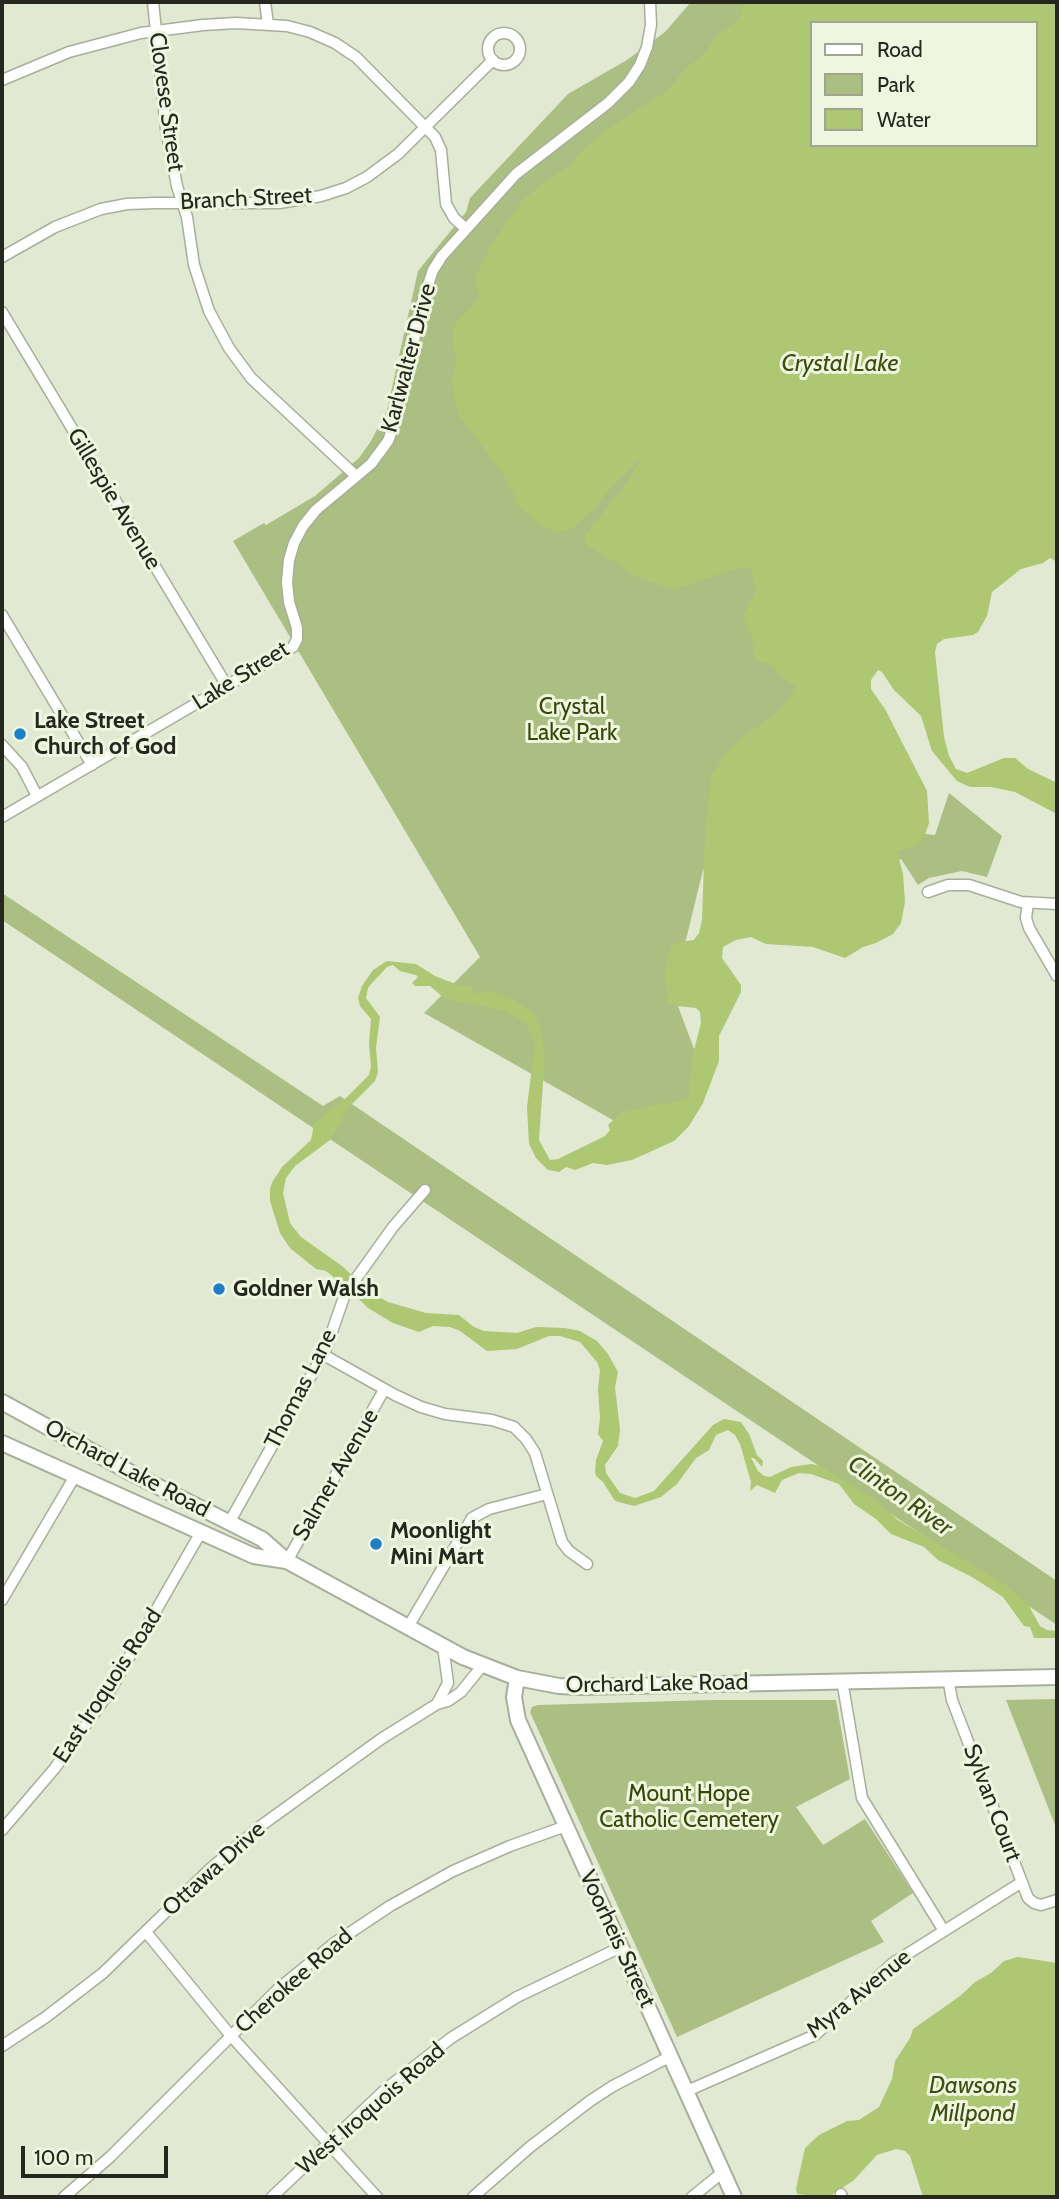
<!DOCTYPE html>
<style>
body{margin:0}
#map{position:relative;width:1059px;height:2199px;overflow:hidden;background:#e1e9d3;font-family:Cabin,sans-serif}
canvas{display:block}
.frame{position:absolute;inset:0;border:4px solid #262820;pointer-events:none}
.legend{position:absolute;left:810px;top:21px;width:228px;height:126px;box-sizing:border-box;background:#eff6e0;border:2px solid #9fa493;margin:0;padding:9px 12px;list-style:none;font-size:21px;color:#262820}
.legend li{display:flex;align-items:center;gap:14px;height:35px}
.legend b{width:35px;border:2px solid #9fa493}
.scale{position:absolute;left:21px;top:2146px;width:147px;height:32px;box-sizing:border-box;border:4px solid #262820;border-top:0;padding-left:9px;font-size:21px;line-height:24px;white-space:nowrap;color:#262820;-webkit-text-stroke:5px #eff6e0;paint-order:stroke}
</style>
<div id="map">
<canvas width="1059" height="2199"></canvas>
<div class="frame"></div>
<ul class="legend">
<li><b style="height:9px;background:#fff"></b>Road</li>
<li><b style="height:19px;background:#abbf83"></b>Park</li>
<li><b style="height:19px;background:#adc772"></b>Water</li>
</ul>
<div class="scale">100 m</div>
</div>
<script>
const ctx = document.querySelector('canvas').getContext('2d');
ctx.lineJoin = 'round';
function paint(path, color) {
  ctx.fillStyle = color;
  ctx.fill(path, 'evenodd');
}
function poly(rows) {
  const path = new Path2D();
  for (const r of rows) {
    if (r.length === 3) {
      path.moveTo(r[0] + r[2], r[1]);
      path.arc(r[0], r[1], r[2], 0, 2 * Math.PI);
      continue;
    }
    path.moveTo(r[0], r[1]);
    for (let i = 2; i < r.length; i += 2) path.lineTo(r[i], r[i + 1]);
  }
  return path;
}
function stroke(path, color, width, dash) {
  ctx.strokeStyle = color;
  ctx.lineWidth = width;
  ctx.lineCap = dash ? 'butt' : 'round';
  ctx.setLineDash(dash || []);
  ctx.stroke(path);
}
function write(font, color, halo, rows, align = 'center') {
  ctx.font = font + ' Cabin,sans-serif';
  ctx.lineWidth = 6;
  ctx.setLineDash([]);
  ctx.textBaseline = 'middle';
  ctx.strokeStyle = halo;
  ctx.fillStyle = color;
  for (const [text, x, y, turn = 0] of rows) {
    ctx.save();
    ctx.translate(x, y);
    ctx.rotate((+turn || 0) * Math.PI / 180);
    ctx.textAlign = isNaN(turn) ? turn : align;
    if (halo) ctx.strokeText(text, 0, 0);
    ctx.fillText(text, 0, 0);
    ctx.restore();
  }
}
paint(poly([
 [691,2,756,2,647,440,761,545,884,830,935,835,949,793,1002,836,987,877,962,871,929,878,918,885,901,859,827,900,780,824,703,870,673,993,705,1078,657,1145,424,1013,480,957,233,541,264,523,266,525,315,496,359,458,371,441,387,410,418,271,466,212,470,198,568,94,627,60,665,32],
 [2,893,323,1106,340,1096,1057,1581,1057,1625,2,920],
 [1057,1699,1057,1830,1006,1700],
 [712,1700,836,1700,850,1779,796,1807,823,1845,865,1819,913,1893,871,1921,884,1942,677,2037,530,1712,532,1707,538,1705]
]), '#abbf83');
paint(poly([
 [744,2,1057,2,1057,562,1050,558,1043,563,1021,569,992,592,987,616,978,632,973,635,944,639,937,644,935,652,944,737,949,756,956,769,967,773,1004,758,1015,758,1028,769,1057,783,1057,814,1015,792,991,787,970,787,957,781,932,751,921,716,894,690,882,672,878,670,871,680,871,689,885,709,927,791,929,823,925,835,916,846,897,851,903,874,905,902,901,923,893,934,876,943,863,947,845,958,813,947,766,944,751,937,736,940,723,947,722,958,741,985,741,992,719,1036,719,1061,703,1103,689,1126,674,1141,632,1160,607,1165,593,1163,575,1170,566,1167,559,1172,548,1170,536,1158,529,1144,527,1107,535,1043,526,1023,506,1011,445,999,430,986,415,986,412,983,418,977,416,975,400,971,393,965,387,967,373,982,368,988,366,998,380,1017,376,1048,378,1072,375,1081,348,1108,330,1140,295,1166,286,1178,283,1193,290,1223,301,1237,342,1266,371,1293,388,1302,426,1313,459,1315,474,1327,484,1331,517,1333,536,1327,565,1328,580,1331,597,1341,608,1354,618,1372,615,1387,620,1430,618,1446,605,1465,606,1473,620,1493,635,1498,654,1491,713,1425,724,1419,741,1422,749,1434,757,1455,763,1461,762,1467,754,1458,751,1458,758,1471,764,1476,770,1477,791,1467,811,1464,821,1466,872,1498,898,1520,1010,1588,1029,1606,1040,1626,1047,1630,1057,1631,1057,1638,1034,1638,1030,1627,1024,1626,1003,1597,972,1577,938,1560,924,1547,891,1534,876,1519,854,1504,839,1484,811,1474,799,1473,782,1480,775,1493,757,1485,750,1491,751,1482,740,1444,735,1435,728,1430,716,1435,709,1450,696,1458,677,1484,661,1497,634,1506,615,1501,603,1482,596,1476,595,1472,596,1460,603,1441,598,1434,600,1418,598,1389,600,1370,597,1362,580,1342,560,1336,549,1336,517,1349,487,1351,460,1331,450,1327,433,1326,419,1332,393,1323,368,1308,353,1293,326,1271,316,1269,290,1248,280,1233,270,1201,270,1188,273,1181,282,1167,311,1140,314,1124,346,1098,369,1075,371,1067,369,1043,371,1019,360,1006,358,998,362,986,373,970,387,961,416,964,435,976,458,985,470,986,476,994,488,990,516,1001,533,1013,539,1024,545,1054,539,1140,550,1160,558,1159,605,1136,610,1130,608,1125,622,1112,688,1099,693,1054,701,1023,700,1012,696,1008,668,1005,665,970,671,947,680,942,694,940,699,933,702,920,705,832,711,776,727,753,747,734,780,710,795,688,795,686,776,672,771,664,757,660,755,658,751,634,743,616,757,589,750,567,734,569,682,587,671,589,639,578,586,544,586,534,626,484,643,455,612,486,593,510,570,530,554,532,537,522,520,507,505,477,461,418,455,403,452,377,457,358,453,349,453,328,459,319,478,300,479,295,475,286,477,273,492,244,522,201,543,182,570,166,582,150,609,128,664,93,691,64,702,56,720,32,738,21],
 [812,23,1036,23,1036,145,812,145],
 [1018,1957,1057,1963,1057,2197,923,2197,910,2156,905,2151,896,2149,877,2155,854,2180,829,2197,797,2194,796,2189,805,2148,819,2135,847,2121,859,2120,879,2107,892,2079,895,2061,910,2038,913,2029,960,1996,975,1982,991,1973,1004,1961]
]), '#adc772');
const street = poly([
 [153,2,166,129,177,186,187,217,194,265,209,311,229,348,251,378,356,476],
 [265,2,268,24],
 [504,49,16],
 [2,80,69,52,141,33,203,25,236,23,287,26,310,32,335,43,356,57,435,137,441,150,446,204,454,218,466,229],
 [2,257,55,227,101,209,127,204,155,203,279,203,321,196,346,188,367,177,398,154,493,60],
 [2,312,227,686],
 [2,615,92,765],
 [2,745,22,767,37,796],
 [2,817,293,647,297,639,297,628,289,602,287,582,289,560,294,543,303,526,316,510,371,464,388,441,398,414,422,303,433,270,442,256,516,174,608,103,629,82,640,65,647,47,651,25,650,2],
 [928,892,948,885,969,885,1021,902,1057,904],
 [1028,903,1026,918,1029,928,1057,976],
 [322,1354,395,1395,421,1407,445,1414,492,1420,514,1427,526,1439,535,1453,562,1542,569,1551,587,1564],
 [229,1523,326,1349,345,1294,393,1227,425,1190],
 [287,1561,384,1390],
 [2,1600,75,1476],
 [408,1627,472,1518,489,1509,547,1494],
 [948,1678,952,1700,1028,1898,1034,1903,1041,1905,1057,1900],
 [842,1680,862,1798,944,1931],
 [437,1704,448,1683,443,1646],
 [2,1830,55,1768,108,1694,201,1532],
 [146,1932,231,2036,377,2197],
 [2,2046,46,2017,103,1973,211,1868,262,1825,381,1739,437,1704,448,1701,461,1692,482,1666],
 [687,2091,815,2035,893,1963,1022,1882],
 [841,2194,842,2197],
 [64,2197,110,2157,278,1989,333,1944,390,1906,453,1871,510,1846,566,1826],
 [272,2197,387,2088,451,2038,517,1997,621,1947],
 [473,2197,530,2147,590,2101,613,2086,671,2056],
 [692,2197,723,2172]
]);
const secondary = poly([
 [2,1402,135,1475,262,1539,287,1561,463,1657,517,1678,559,1686,580,1687,1057,1677],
 [2,1443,254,1556,286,1561],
 [517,1678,514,1697,518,1720,734,2197]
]);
stroke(street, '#a7af9a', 13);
stroke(secondary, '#a7af9a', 18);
stroke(street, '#fff', 10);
stroke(secondary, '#fff', 14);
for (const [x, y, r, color] of [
 [20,734,7,"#1a80cb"],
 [219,1289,7,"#1a80cb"],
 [376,1544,7,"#1a80cb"]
]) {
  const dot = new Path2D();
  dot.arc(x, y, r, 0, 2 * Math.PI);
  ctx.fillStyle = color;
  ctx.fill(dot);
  stroke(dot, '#eff6e0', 2.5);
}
write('23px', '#262820', '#eff6e0', [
 ["Clovese Street",166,102,82],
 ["Branch Street",246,199,-3],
 ["Karlwalter Drive",409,358,-75],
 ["Gillespie Avenue",114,499,59],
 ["Lake Street",241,676,-32],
 ["Thomas Lane",301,1389,-63],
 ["Orchard Lake Road",127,1469,28],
 ["Salmer Avenue",336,1475,-60],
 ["Orchard Lake Road",657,1684,-1],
 ["East Iroquois Road",108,1686,-57],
 ["Sylvan Court",992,1803,69],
 ["Ottawa Drive",214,1869,-42],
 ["Voorheis Street",617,1939,65],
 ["Cherokee Road",294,1981,-41],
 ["Myra Avenue",859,1994,-39],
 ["West Iroquois Road",371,2109,-41]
]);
write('23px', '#374706', '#eff6e0', [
 ["Crystal",572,707],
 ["Lake Park",572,733],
 ["Mount Hope",689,1794],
 ["Catholic Cemetery",689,1820]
]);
write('bold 23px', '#262820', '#eff6e0', [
 ["Lake Street",34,721],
 ["Church of God",34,747],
 ["Goldner Walsh",233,1289],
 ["Moonlight",390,1531],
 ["Mini Mart",390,1557]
], 'left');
write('italic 24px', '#3e4e10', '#eff6e0', [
 ["Crystal Lake",840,364],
 ["Clinton River",900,1496,35],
 ["Dawsons",973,2086],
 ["Millpond",973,2114]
]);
</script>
